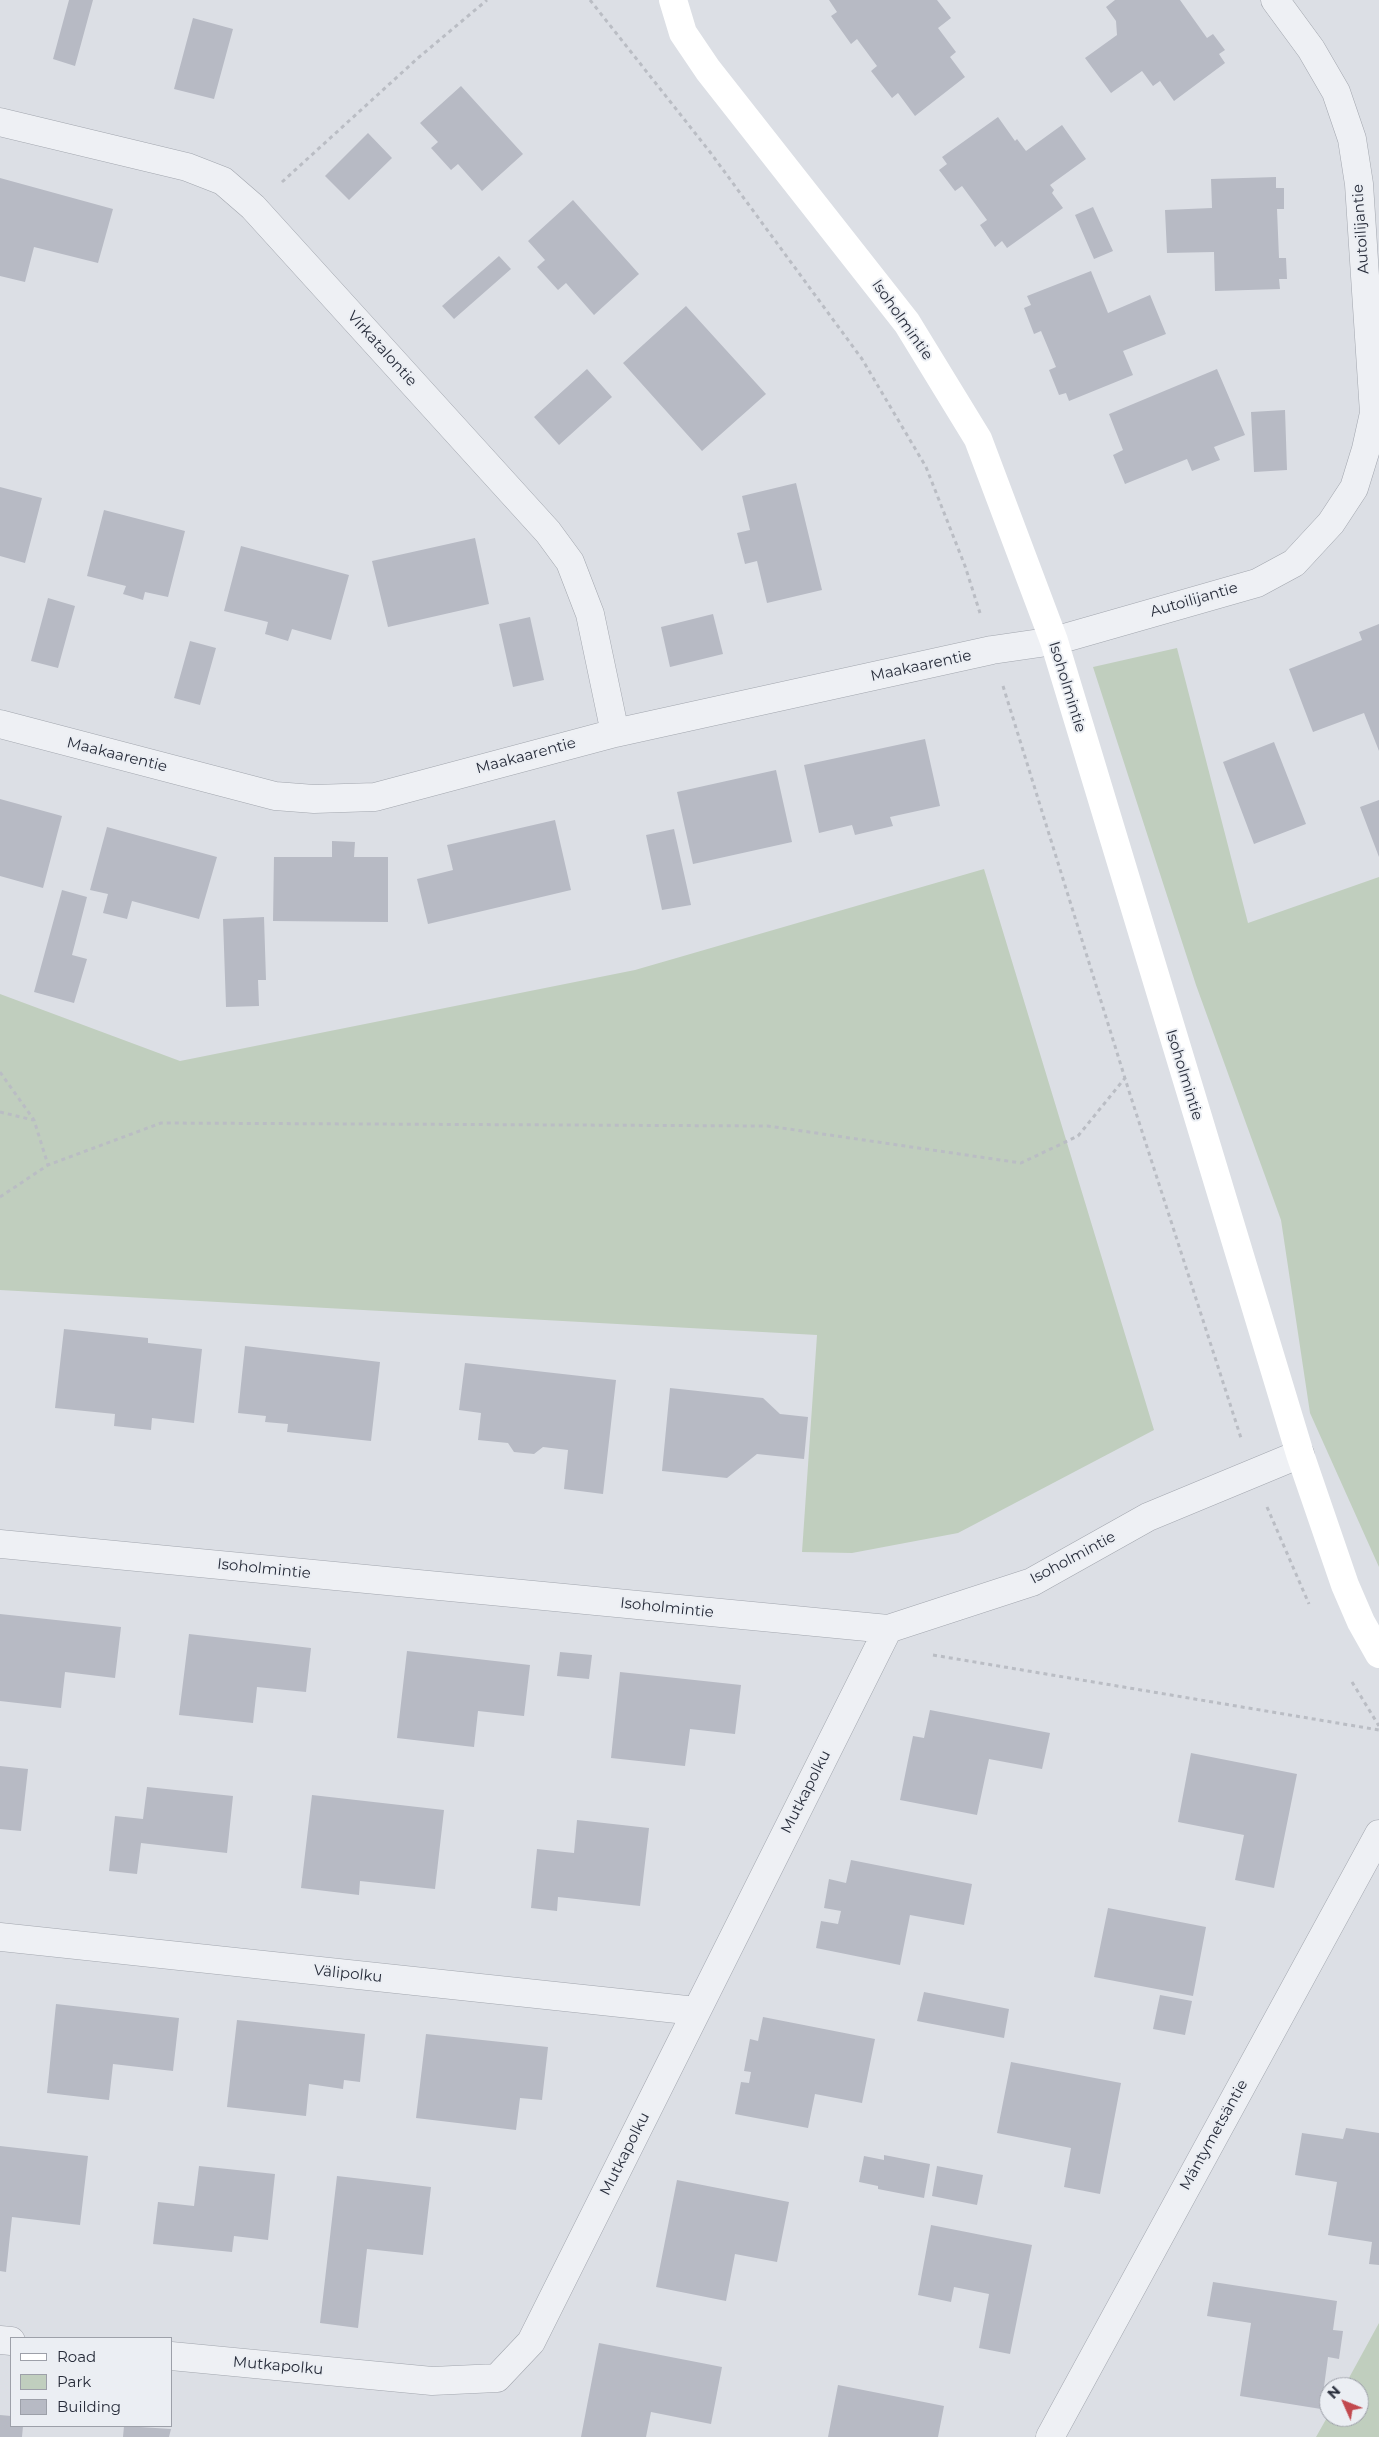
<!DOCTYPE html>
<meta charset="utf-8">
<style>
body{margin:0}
#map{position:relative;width:1379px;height:2437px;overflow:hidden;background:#dcdfe5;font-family:Montserrat,sans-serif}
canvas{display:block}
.legend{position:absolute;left:10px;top:2337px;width:162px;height:90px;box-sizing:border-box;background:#ebeef3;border:1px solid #9da0a9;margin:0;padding:6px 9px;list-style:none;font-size:15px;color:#272c3a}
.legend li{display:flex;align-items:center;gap:10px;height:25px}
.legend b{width:25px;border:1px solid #9da0a9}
.north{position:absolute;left:1319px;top:2377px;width:50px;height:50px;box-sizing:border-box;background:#ebeef3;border:1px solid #9da0a9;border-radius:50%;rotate:314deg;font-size:14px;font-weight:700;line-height:20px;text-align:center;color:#272c3a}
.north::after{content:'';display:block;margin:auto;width:18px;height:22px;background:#c2494e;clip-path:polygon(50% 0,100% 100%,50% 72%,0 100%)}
</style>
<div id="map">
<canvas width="1379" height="2437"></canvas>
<ul class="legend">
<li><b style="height:6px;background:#fff"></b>Road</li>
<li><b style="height:14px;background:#c0cebe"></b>Park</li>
<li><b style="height:14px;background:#b7bac4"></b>Building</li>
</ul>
<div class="north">N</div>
</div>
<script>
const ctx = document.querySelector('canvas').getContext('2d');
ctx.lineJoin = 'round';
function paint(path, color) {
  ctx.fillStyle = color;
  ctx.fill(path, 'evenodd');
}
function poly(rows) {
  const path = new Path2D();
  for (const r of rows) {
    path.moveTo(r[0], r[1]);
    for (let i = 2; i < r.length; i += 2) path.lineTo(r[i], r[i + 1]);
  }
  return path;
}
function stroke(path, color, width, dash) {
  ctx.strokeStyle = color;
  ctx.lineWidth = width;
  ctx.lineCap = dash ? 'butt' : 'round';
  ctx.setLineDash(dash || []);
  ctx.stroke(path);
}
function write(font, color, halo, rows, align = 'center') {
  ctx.font = font + ' Montserrat,sans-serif';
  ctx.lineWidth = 4;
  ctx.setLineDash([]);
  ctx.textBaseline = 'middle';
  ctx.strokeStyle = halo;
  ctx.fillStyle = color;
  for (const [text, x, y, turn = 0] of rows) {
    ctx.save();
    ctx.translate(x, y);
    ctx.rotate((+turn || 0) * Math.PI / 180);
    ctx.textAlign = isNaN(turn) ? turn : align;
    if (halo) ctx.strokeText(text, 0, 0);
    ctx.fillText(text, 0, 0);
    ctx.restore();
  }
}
paint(poly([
 [1177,648,1248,923,1379,877,1379,1567,1310,1413,1281,1220,1196,985,1093,667],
 [984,869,1154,1430,958,1533,852,1553,802,1552,817,1335,0,1290,0,994,180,1061,635,970],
 [1379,2323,1379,2437,1316,2437,1329,2414,1329,2417,1359,2417,1359,2387,1344,2387]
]), '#c0cebe');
paint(poly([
 [69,0,93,0,75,66,53,59],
 [829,0,937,0,951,18,938,28,956,52,950,57,965,77,915,116,898,93,892,98,871,71,877,66,857,39,851,44,831,16,837,12],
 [1115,0,1180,0,1207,38,1213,34,1225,50,1219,54,1225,63,1174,101,1160,81,1153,86,1142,71,1111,93,1085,58,1117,35,1116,21,1106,7],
 [193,18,233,29,214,99,174,89],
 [461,86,523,154,482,191,458,164,451,170,431,148,438,142,420,123],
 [998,117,1015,141,1017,139,1026,151,1062,125,1086,159,1050,185,1054,190,1052,193,1063,208,1007,248,1002,241,995,247,980,225,987,220,962,186,955,191,939,170,947,164,942,157],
 [368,133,392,158,349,200,325,176],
 [1276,177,1276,188,1284,188,1284,209,1277,209,1279,258,1286,258,1287,279,1279,279,1280,289,1215,291,1214,252,1167,253,1165,210,1212,208,1211,179],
 [0,178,113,209,98,263,34,247,25,282,0,276],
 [573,200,639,274,594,315,566,283,558,290,537,267,545,260,528,241],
 [1093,207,1113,251,1094,259,1075,215],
 [499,256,511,269,454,319,442,306],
 [1091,271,1108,313,1150,295,1166,334,1123,351,1133,375,1069,401,1066,393,1059,395,1049,370,1056,367,1041,331,1034,334,1024,308,1031,305,1027,296],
 [686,306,766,394,702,451,623,363],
 [587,369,612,397,559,445,534,417],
 [1217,369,1245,435,1214,447,1220,460,1192,471,1187,459,1125,484,1113,455,1123,450,1109,414],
 [1285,410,1287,470,1254,472,1251,412],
 [796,483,822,590,767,603,757,561,745,564,737,533,750,530,742,496],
 [0,487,42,498,25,563,0,556],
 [104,510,185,531,168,597,145,592,143,600,123,594,126,586,87,576],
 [475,538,489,604,388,627,372,561],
 [241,546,349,575,331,640,292,629,288,641,265,634,268,622,224,611],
 [48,598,75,606,58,668,31,661],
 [713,614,723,654,670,667,661,627],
 [530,617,544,680,513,687,499,624],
 [1379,624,1379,751,1364,713,1313,732,1289,669,1362,640,1359,632],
 [190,641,216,648,200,705,174,698],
 [925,739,940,806,890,817,893,826,855,835,852,825,819,833,804,765],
 [1274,742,1306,824,1254,844,1223,762],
 [776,770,792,842,693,864,677,792],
 [0,799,62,816,43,888,0,876],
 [1379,800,1379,857,1360,807],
 [555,820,571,890,428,924,417,879,453,870,447,845],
 [107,827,217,857,199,919,132,901,127,919,103,913,108,894,90,890],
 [674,829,691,905,662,910,646,835],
 [332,841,355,842,354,857,388,857,388,922,273,921,274,857,332,857],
 [62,890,87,897,72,955,87,959,74,1003,34,992],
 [264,917,266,980,258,980,259,1006,226,1007,223,919],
 [64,1329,148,1338,148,1343,202,1349,194,1423,152,1418,151,1430,114,1426,115,1414,55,1408],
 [245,1346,380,1362,371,1441,287,1432,288,1424,265,1422,266,1416,238,1413],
 [465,1363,616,1380,603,1494,564,1489,568,1450,543,1447,534,1454,514,1452,508,1443,478,1440,481,1413,459,1410],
 [670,1388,763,1398,780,1414,808,1417,804,1459,757,1454,727,1478,662,1471],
 [0,1614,121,1627,115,1678,65,1672,61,1708,0,1701],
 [189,1634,311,1648,306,1692,257,1687,253,1723,179,1715],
 [407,1651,530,1665,524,1716,478,1711,474,1747,397,1738],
 [560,1652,592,1655,589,1679,557,1676],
 [620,1672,741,1685,735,1734,690,1729,685,1766,611,1758],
 [930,1710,1050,1733,1042,1769,989,1759,977,1815,900,1800,913,1736,924,1738],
 [1191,1753,1297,1774,1274,1888,1235,1880,1244,1835,1178,1822],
 [0,1766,28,1769,21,1831,0,1829],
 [147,1787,233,1796,227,1853,141,1843,137,1874,109,1871,115,1816,143,1819],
 [312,1795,444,1810,435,1889,360,1881,359,1895,301,1888],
 [577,1820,649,1828,640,1906,558,1897,557,1911,531,1908,537,1849,574,1853],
 [851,1860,972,1884,964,1925,910,1915,900,1965,816,1948,821,1921,838,1924,841,1911,824,1908,829,1879,846,1883],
 [1108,1908,1206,1927,1193,1996,1094,1977],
 [924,1992,1009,2009,1004,2038,917,2021],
 [1160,1995,1192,2001,1185,2035,1153,2029],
 [56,2004,179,2018,173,2071,113,2064,109,2100,47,2093],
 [763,2017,875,2039,862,2103,815,2094,808,2128,735,2114,741,2082,749,2083,751,2072,744,2071,750,2039,758,2041],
 [237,2020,365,2034,360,2082,344,2080,343,2089,309,2084,306,2116,227,2107],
 [426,2034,548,2047,542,2100,520,2098,516,2130,416,2118],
 [1011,2062,1121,2083,1100,2194,1064,2187,1071,2148,997,2133],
 [1346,2128,1379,2133,1379,2265,1369,2264,1372,2242,1328,2235,1337,2182,1295,2175,1302,2133,1343,2139],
 [0,2146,88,2156,80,2225,12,2217,6,2272,0,2271],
 [884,2155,930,2164,924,2198,878,2189,878,2186,859,2182,864,2156,884,2160],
 [199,2166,275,2174,268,2240,234,2236,232,2252,153,2244,158,2202,194,2206],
 [937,2166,983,2175,977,2205,932,2196],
 [337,2176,431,2187,423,2255,367,2249,358,2328,320,2323],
 [677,2180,789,2202,777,2262,735,2254,726,2301,656,2287],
 [931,2225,1032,2245,1010,2354,979,2348,989,2294,954,2287,951,2302,918,2295],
 [1213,2282,1337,2301,1333,2330,1343,2331,1339,2359,1328,2357,1321,2409,1240,2396,1251,2323,1207,2316],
 [599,2343,722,2367,711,2424,651,2412,646,2437,581,2437],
 [838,2385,944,2406,938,2437,828,2437],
 [0,2415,11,2416,11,2426,23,2426,22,2437,0,2437],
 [124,2426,171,2429,169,2437,123,2437]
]), '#b7bac4');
const street = poly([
 [0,122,187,167,223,181,253,207,548,532,570,562,590,614,615,733],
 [0,724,275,796,314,799,375,797,615,733,992,650,1054,641,1257,583,1294,563,1331,523,1354,488,1366,449,1374,413,1359,184,1352,139,1336,92,1311,49,1275,0],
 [0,1544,888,1629,1032,1582,1148,1517,1300,1454],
 [0,1937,696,2011],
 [0,2340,11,2341],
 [171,2356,432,2381,497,2378,531,2342,888,1629],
 [1050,2437,1379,1834]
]);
stroke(street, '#a2a6ae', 29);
stroke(poly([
 [590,0,710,152,862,359,926,467,965,566,980,613],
 [282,182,418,58,487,0],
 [1003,686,1128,1088,1241,1438],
 [0,1072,34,1120,48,1165],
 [0,1112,33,1120],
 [0,1197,48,1165,161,1123,768,1126,1021,1163,1078,1136,1125,1078],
 [1267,1507,1309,1604],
 [933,1655,1379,1730],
 [1352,1682,1379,1726]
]), '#babdc4', 3, [4, 4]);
stroke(street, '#eef0f4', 28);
stroke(poly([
 [673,0,683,33,708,70,907,323,978,439,1054,641,1300,1454,1345,1585,1361,1622,1379,1654]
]), '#fff', 28);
write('15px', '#272c3a', '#ebeef3', [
 ["Autoilijantie",1361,229,-94],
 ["Isoholmintie",902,320,55],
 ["Virkatalontie",382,349,48],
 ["Autoilijantie",1194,600,-16],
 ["Maakaarentie",921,666,-12],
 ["Isoholmintie",1067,687,73],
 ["Maakaarentie",117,755,14],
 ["Maakaarentie",526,756,-15],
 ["Isoholmintie",1184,1075,73],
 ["Isoholmintie",1073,1558,-28],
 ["Isoholmintie",264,1569,6],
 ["Isoholmintie",667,1608,6],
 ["Mutkapolku",806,1792,-63],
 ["Välipolku",348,1974,6],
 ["Mäntymetsäntie",1214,2135,-61],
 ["Mutkapolku",625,2154,-63],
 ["Mutkapolku",278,2366,5]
]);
</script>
